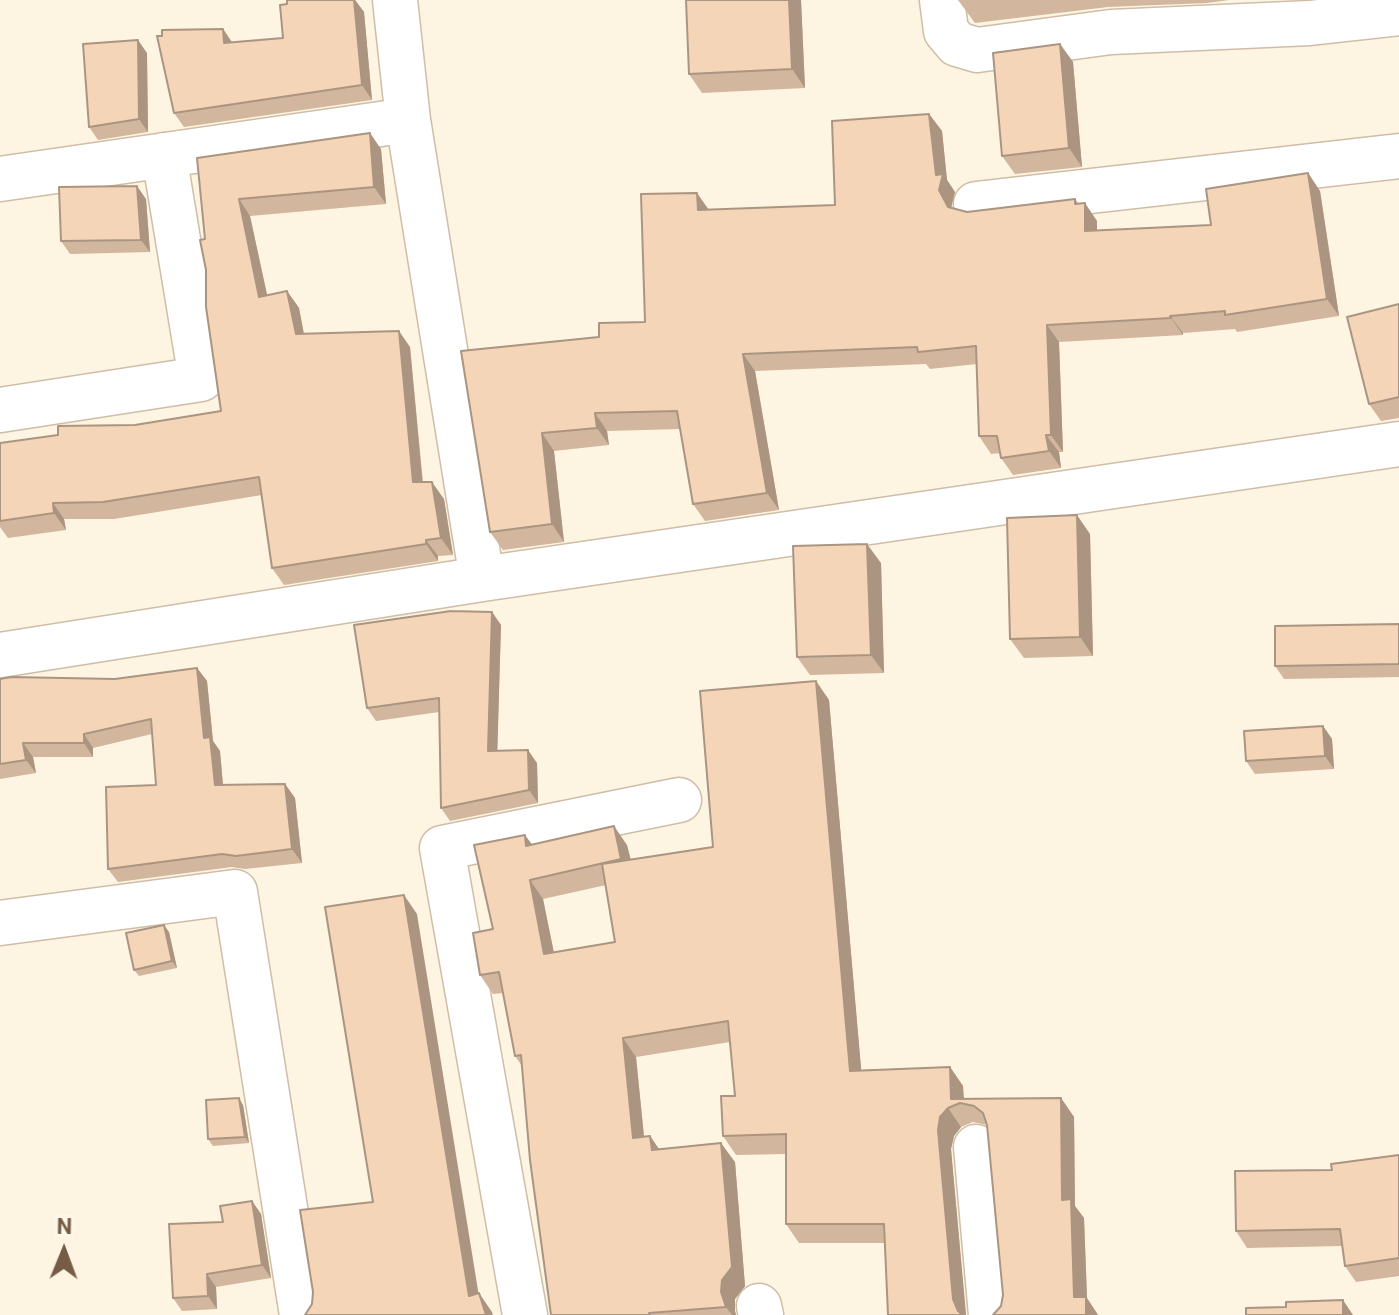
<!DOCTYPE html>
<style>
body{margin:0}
#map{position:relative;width:1399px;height:1315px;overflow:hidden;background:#fdf5e2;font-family:Roboto,sans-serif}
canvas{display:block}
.north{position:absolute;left:24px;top:1211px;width:80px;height:80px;-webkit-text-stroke:6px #fff8e9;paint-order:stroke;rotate:1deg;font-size:22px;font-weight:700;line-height:32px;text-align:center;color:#765c47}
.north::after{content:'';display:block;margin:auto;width:28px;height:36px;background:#765c47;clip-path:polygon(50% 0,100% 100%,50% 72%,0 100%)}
</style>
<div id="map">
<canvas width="1399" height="1315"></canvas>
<div class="north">N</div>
</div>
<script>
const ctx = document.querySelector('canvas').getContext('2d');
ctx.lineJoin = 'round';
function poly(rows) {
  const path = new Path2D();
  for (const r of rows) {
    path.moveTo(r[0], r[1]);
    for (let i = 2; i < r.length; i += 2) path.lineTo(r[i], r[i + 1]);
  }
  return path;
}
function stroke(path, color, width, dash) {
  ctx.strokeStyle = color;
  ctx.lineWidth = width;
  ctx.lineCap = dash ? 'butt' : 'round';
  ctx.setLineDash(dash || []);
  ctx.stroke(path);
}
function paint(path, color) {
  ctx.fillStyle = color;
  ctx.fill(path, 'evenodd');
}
const minor = poly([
 [395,0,408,120,482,579,1399,444],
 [942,0,946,31,957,44,977,50,1111,32,1310,23,1399,13],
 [0,179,408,120],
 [976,204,1399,156],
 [0,410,201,379,164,155],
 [0,655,482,579],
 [0,923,235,892,302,1315],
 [976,1147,991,1315],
 [759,1306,761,1315],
 [525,1315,442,848,679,800]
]);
stroke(minor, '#cfbda8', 47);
stroke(minor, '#fff', 44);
paint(poly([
 [287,0,355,0,364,12,372,100,184,127,174,113,223,29,232,42,283,38],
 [801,0,805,88,702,93,689,74],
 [958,0,1229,0,1207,3,1108,7,975,23],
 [1060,44,1073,62,1082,167,1015,174,1002,156],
 [147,53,148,132,98,140,89,127],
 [929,114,942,131,947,180,955,192,951,208,967,212,1078,204,1097,221,1097,231,1211,225,1308,173,1320,191,1339,316,1237,332,1235,329,1183,333,1183,335,1059,342,1063,452,1059,452,1061,468,1013,475,1001,458,1001,453,991,454,979,436,977,364,930,369,926,364,755,371,779,510,705,521,693,504,680,429,607,431,609,445,554,451,564,542,503,550,490,532,461,351,599,337,645,322,709,210,835,205],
 [381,149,386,204,250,216,267,295,287,291,299,308,304,334,410,347,423,482,444,499,453,555,438,556,438,561,284,585,272,568,262,495,114,519,64,519,66,530,8,538,0,527,0,443,135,425,221,411,206,270,205,239,197,158],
 [146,199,150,252,70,254,61,241],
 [1399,304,1399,418,1381,421,1369,404],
 [1090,534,1093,656,1024,658,1010,639],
 [881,563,884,673,810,675,797,657],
 [492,612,501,625,497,751,537,763,538,803,450,821,441,808,439,712,376,721,367,708],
 [1399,624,1399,677,1284,679,1275,666],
 [197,668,207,681,213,741,220,751,223,785,285,784,295,798,302,863,245,869,232,867,118,882,108,869,156,785,152,734,93,748,93,757,33,757,36,773,0,779,0,679,115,679],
 [816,681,829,700,861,1070,950,1067,963,1086,964,1099,1061,1098,1074,1117,1075,1206,1084,1218,1087,1298,1098,1315,993,1315,1001,1306,1003,1295,987,1125,973,1122,961,1127,954,1136,951,1149,966,1315,888,1315,885,1243,799,1243,786,1224,786,1154,736,1155,723,1136,735,1096,730,1042,636,1057,644,1136,650,1136,659,1149,735,1162,745,1286,735,1299,735,1311,736,1315,551,1315,522,1066,515,1056,503,993,493,994,480,975,493,929,532,845,627,845,631,860,713,847],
 [606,885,615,942,554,953,543,899],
 [1323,726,1332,739,1334,769,1255,774,1246,761],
 [169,932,177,968,139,976,134,970],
 [243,1105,249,1143,213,1146,208,1139],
 [1399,1155,1399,1276,1356,1282,1345,1266,1342,1246,1247,1248,1236,1231,1332,1170],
 [252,1201,261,1214,271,1278,216,1287,217,1309,182,1311,173,1298,223,1222]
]), '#d2b79e');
paint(poly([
 [346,0,355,0,364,12,372,100,362,85],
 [789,0,801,0,805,88,792,69],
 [223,29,233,44,224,43],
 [138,40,147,53,148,132,139,119],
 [1060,44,1073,62,1082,167,1069,148],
 [929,114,942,131,947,180,955,192,951,208,948,207,939,190,936,175],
 [370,133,381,149,386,204,374,187],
 [1308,173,1320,191,1339,316,1327,299],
 [137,186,146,199,150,252,141,240],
 [697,193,709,210,698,210],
 [239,199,250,216,271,313,259,297],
 [1075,199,1085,213,1085,203,1097,221,1097,248,1085,231],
 [287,291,299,308,307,351,296,334],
 [1170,316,1183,333,1183,335,1171,318],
 [1047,325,1059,342,1063,452,1051,435],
 [399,331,410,347,424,499,413,482],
 [743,354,755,371,779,510,767,493],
 [595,413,607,431,609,445,597,428],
 [542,433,554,451,564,542,552,524],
 [1046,435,1059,452,1061,468,1049,451],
 [432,482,444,499,453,555,441,538],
 [53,503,64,519,66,530,54,513],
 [1077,515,1090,534,1093,656,1080,637],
 [426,540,438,556,438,561,426,544],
 [867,544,881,563,884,673,871,655],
 [492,612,501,625,497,764,488,751],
 [197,668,207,681,213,741,220,751,224,798,215,785,204,738],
 [816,681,829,700,863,1090,850,1071],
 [1323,726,1332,739,1334,769,1325,756],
 [84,734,93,748,93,757,84,743],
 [23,743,33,757,36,773,26,760],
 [528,750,537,763,538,803,529,790],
 [285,784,295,798,302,863,292,849],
 [614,826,627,845,635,878,621,859],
 [525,835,539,854,526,846],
 [530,880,543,899,558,973,544,954],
 [404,895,417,914,482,1315,469,1296],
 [164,925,169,932,177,968,172,961],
 [623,1038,636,1057,646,1157,633,1138],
 [950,1067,963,1086,964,1104,951,1099],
 [239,1098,243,1105,249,1143,245,1137],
 [1061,1098,1074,1117,1075,1206,1084,1218,1087,1298,1098,1315,1086,1315,1074,1297,1062,1200],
 [948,1108,961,1127,954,1136,951,1149,966,1315,961,1315,953,1299,938,1130,940,1117],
 [650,1136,663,1155,652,1150],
 [721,1143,735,1162,745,1286,735,1299,735,1311,736,1315,732,1315,726,1307,721,1292],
 [252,1201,261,1214,271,1278,262,1265],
 [207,1274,216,1287,217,1309,208,1296],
 [479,1293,492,1312,493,1315,486,1315],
 [1343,1300,1353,1315,1343,1315]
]), '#ab9581');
const building = poly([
 [287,0,354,0,362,85,174,113,157,36,162,36,162,30,223,29,224,43,283,38,280,5,287,4,287,0],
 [686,0,789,0,792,69,689,74,686,0],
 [138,40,139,119,89,127,83,44,138,40],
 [1060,44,1069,148,1002,156,993,53,1060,44],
 [929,114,936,175,943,174,939,190,948,207,967,212,1075,199,1075,204,1085,203,1085,231,1211,225,1206,189,1308,173,1327,299,1225,315,1225,311,1170,316,1171,318,1047,325,1051,435,1046,435,1049,451,1001,458,997,436,979,436,976,346,918,352,917,347,743,354,767,493,693,504,677,411,595,413,597,428,542,433,552,524,490,532,461,351,599,337,599,323,645,322,641,194,697,193,698,210,835,205,832,121,929,114],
 [370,133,374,187,239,199,259,297,287,291,296,334,399,331,413,482,432,482,441,538,426,540,426,544,272,568,259,477,103,502,53,503,54,513,0,521,0,443,58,435,58,426,135,425,221,411,206,307,206,270,200,240,205,239,197,158,370,133],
 [137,186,141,240,61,241,59,187,137,186],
 [1399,304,1399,397,1369,404,1347,317,1399,304],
 [1077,515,1080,637,1010,639,1007,518,1077,515],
 [867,544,871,655,797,657,793,546,867,544],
 [451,611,492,612,488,751,528,750,529,790,441,808,439,698,367,708,354,625,451,611],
 [1399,624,1399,664,1275,666,1275,626,1399,624],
 [197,668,204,738,210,737,215,785,285,784,292,849,236,856,222,854,108,869,106,787,156,785,151,719,84,734,84,743,23,743,26,760,0,764,0,679,11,677,115,679,197,668],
 [816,681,850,1071,950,1067,951,1099,1061,1098,1062,1200,1071,1199,1074,1297,1086,1297,1086,1315,993,1315,1001,1306,1003,1295,987,1125,983,1113,974,1106,960,1103,948,1108,940,1117,938,1130,953,1299,958,1311,963,1315,888,1315,884,1224,786,1224,786,1134,723,1136,721,1096,735,1096,728,1021,623,1038,633,1138,650,1136,652,1150,721,1143,732,1267,722,1280,721,1292,726,1307,649,1313,650,1315,551,1315,530,1160,521,1055,515,1056,499,972,480,975,473,933,493,929,474,845,525,835,526,846,614,826,621,859,530,880,544,954,615,942,602,864,713,847,700,691,816,681],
 [1323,726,1325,756,1246,761,1244,731,1323,726],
 [404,895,469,1296,479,1293,486,1315,305,1315,312,1304,313,1292,300,1210,373,1202,325,907,404,895],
 [164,925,172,961,134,970,126,933,164,925],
 [239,1098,245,1137,208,1139,206,1100,239,1098],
 [1399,1155,1399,1258,1345,1266,1340,1229,1236,1231,1235,1171,1332,1170,1331,1164,1399,1155],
 [252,1201,262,1265,207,1274,208,1296,173,1298,169,1224,223,1222,220,1206,252,1201],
 [1343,1300,1343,1315,1246,1315,1246,1308,1286,1307,1286,1302,1343,1300]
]);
paint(building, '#f4d5b8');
stroke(building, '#ab9581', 2);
</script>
